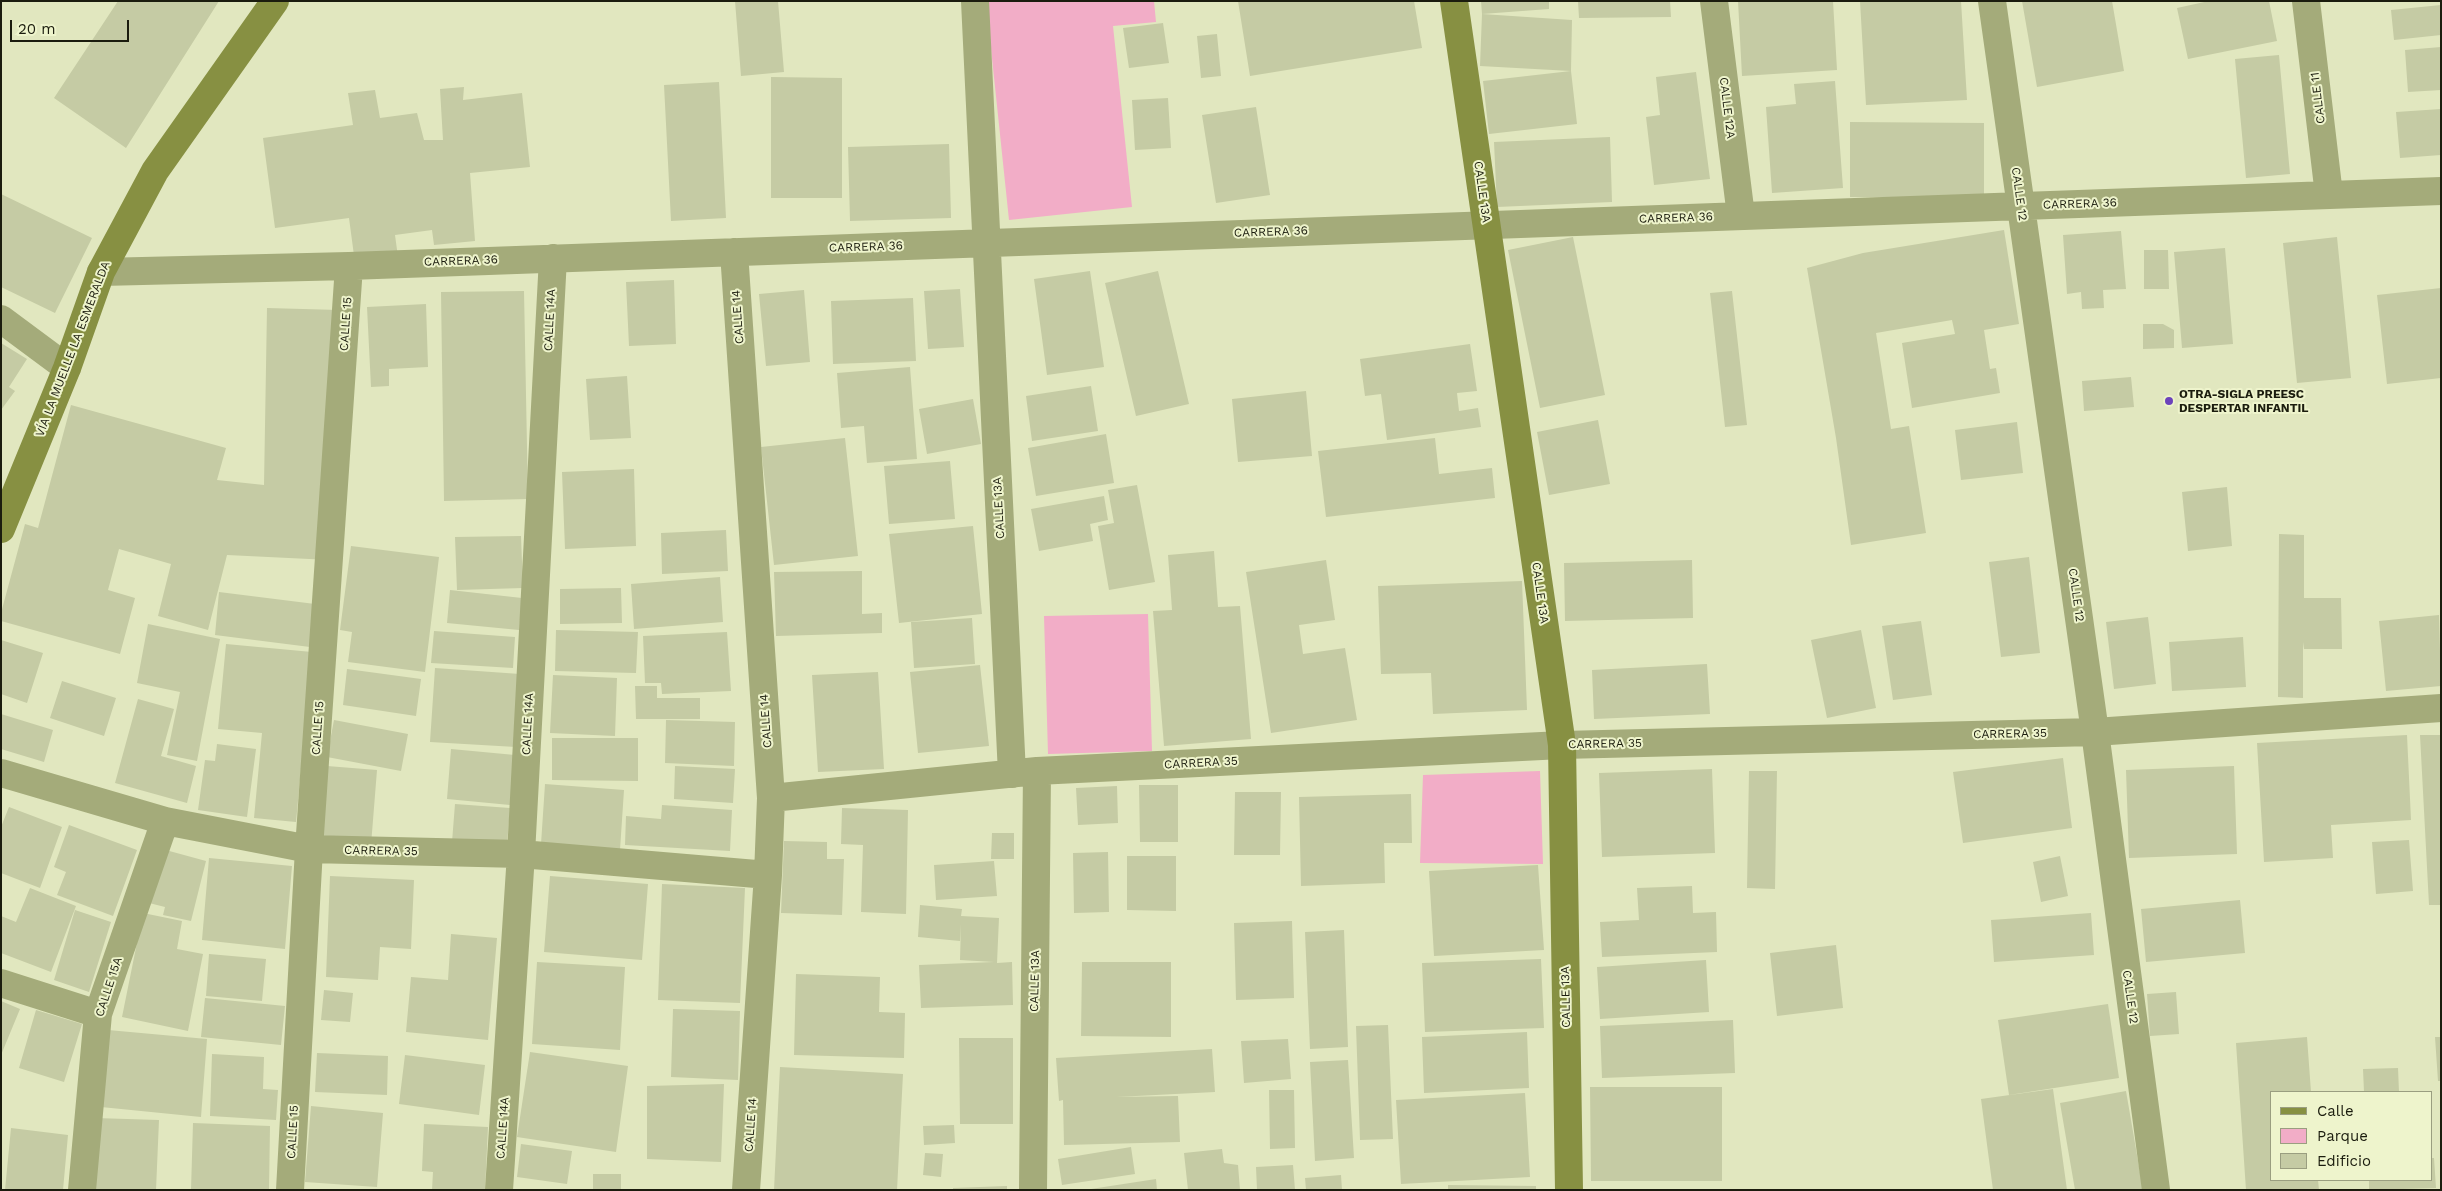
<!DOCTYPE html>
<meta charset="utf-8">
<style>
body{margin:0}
#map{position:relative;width:2442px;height:1191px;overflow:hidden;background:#e1e7bf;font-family:"Work Sans",sans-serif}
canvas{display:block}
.frame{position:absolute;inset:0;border:2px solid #1b1c0e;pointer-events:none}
.legend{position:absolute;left:2270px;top:1091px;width:162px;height:90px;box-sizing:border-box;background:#eef4cc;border:1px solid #9a9e80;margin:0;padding:6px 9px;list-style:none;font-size:15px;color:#1b1c0e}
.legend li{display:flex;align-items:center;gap:10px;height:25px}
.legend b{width:25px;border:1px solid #9a9e80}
.scale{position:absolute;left:10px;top:20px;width:119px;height:22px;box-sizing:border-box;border:2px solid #1b1c0e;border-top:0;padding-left:6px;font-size:15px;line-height:18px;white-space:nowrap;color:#1b1c0e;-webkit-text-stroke:4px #eef4cc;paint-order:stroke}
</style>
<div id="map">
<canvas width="2442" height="1191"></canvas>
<div class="frame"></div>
<ul class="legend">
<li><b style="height:6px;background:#879042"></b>Calle</li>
<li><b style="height:14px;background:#f2adc7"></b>Parque</li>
<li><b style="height:14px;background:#c5cba4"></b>Edificio</li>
</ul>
<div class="scale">20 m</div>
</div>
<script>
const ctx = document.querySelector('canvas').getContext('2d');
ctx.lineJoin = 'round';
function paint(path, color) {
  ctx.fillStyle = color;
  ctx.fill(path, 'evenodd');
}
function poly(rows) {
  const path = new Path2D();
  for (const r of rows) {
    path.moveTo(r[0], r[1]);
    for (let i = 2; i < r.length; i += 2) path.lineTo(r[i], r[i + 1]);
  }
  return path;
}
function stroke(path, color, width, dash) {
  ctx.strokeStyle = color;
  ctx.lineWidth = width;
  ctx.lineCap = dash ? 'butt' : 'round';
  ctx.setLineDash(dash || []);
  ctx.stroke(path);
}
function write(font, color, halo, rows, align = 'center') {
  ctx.font = font + ' "Work Sans",sans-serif';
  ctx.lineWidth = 4;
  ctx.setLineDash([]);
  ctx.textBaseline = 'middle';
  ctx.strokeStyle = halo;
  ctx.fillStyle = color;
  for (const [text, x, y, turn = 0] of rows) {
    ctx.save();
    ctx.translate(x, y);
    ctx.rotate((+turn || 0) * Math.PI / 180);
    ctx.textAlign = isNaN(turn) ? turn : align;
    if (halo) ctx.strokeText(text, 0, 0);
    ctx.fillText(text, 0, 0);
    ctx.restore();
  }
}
paint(poly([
 [986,1,1154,1,1156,22,1113,26,1132,207,1009,220],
 [1148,614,1152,751,1048,754,1044,616],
 [1540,771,1543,864,1420,863,1423,775]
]), '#f2adc7');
paint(poly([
 [118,1,219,1,126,148,54,98],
 [735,1,778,1,784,72,741,76],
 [1238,1,1414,1,1422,48,1250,76],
 [1481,1,1549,1,1549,9,1482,14],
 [1578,1,1670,1,1671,17,1579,18],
 [1738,1,1833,1,1837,70,1742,76],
 [1860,1,1961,1,1967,100,1866,105],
 [2022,1,2112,1,2124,71,2037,87],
 [2209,1,2269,1,2277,41,2188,59,2177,8],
 [2441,5,2441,35,2394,40,2391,10],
 [1482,14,1572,20,1571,71,1577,124,1489,134,1483,81,1571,71,1480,66],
 [1163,23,1169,63,1129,68,1123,28],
 [1217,34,1221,76,1201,78,1197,36],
 [2441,47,2441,90,2408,92,2405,50],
 [2279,55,2290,174,2246,178,2235,59],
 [1696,72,1710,179,1654,185,1646,117,1660,115,1656,77],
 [771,77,842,78,842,198,771,198],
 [1835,81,1843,188,1772,193,1766,107,1796,104,1794,84],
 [719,82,726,218,671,221,664,85],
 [464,87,463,100,522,93,530,167,470,173,475,241,434,245,432,230,395,235,398,257,355,263,349,218,275,228,263,138,353,125,348,93,375,90,380,118,417,113,424,140,443,140,440,89],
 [1168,98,1171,148,1135,150,1132,100],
 [1256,107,1270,195,1216,203,1202,115],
 [2441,109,2441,155,2400,158,2396,112],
 [1850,122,1984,123,1984,198,1850,197],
 [1610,137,1612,202,1497,207,1494,142],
 [949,144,951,218,850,221,848,147],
 [1,194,92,238,55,313,1,287],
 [2004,230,2019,324,1984,330,1990,369,1996,368,2000,393,1912,408,1902,343,1955,334,1952,320,1876,333,1891,429,1909,426,1926,533,1851,545,1836,438,1807,268,1863,253],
 [2121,231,2126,289,2103,290,2104,308,2082,309,2081,292,2067,294,2063,235],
 [1573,237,1605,395,1540,408,1508,250],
 [2337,237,2351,378,2297,383,2283,243],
 [2225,248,2233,344,2182,348,2174,252],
 [2144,250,2168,250,2169,289,2144,289],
 [1090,271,1104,367,1047,375,1034,279],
 [1158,271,1189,404,1136,416,1105,283],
 [674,280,676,344,629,346,626,282],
 [2441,288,2441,378,2387,384,2377,295],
 [960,289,964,347,928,349,924,291],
 [804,290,810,362,766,366,759,294],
 [524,291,528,499,444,501,441,292],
 [1732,291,1747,425,1725,427,1710,293],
 [913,298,916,361,833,364,831,301],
 [426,304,428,367,389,369,389,386,371,387,367,307],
 [267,308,339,310,330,560,227,555,208,630,158,616,171,564,119,549,108,590,135,598,120,654,1,621,1,613,25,524,38,528,71,405,226,448,217,480,264,485],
 [2143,324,2163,324,2174,330,2174,348,2143,349],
 [1,343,27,359,9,387,15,391,1,410],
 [1470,344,1477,391,1457,393,1459,411,1478,408,1481,427,1387,440,1381,394,1365,396,1360,359],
 [910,367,917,459,867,463,864,426,841,428,837,373],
 [627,376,631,438,590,440,586,379],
 [2131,377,2134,407,2084,411,2082,381],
 [1091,386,1098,431,1032,441,1026,396],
 [1306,391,1312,456,1238,462,1232,399],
 [973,399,981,444,927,454,919,409],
 [1598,420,1610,484,1549,495,1537,432],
 [2017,422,2023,473,1961,480,1955,430],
 [1106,434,1114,483,1036,496,1028,448],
 [845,438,858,556,774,565,761,447],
 [1435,438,1439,474,1492,468,1495,498,1326,517,1318,451],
 [950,461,955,519,889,524,884,466],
 [634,469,636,546,565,549,562,472],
 [1137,485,1155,582,1109,590,1098,526,1114,523,1108,490],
 [2227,487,2232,546,2188,551,2182,492],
 [1104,496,1108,520,1090,524,1093,541,1039,551,1031,509],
 [973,526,982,614,899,623,889,534],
 [726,530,728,571,662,574,661,533],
 [2279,534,2304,535,2304,598,2341,598,2342,649,2304,649,2303,642,2303,698,2278,697],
 [521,536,523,588,457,590,455,537],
 [351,546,439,557,425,672,348,662,352,632,340,630],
 [1214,551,1218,607,1240,606,1251,739,1164,746,1153,611,1172,610,1168,555],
 [2029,557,2040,653,2001,657,1989,562],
 [1326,560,1335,620,1299,625,1303,654,1345,648,1357,720,1271,733,1246,572],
 [1692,560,1693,618,1565,621,1564,563],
 [862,571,862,614,882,613,882,633,776,636,774,572],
 [720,577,723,622,634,629,631,584],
 [1522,581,1527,710,1433,714,1431,673,1381,674,1378,586],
 [621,588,622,623,560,624,560,589],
 [450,590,522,598,519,630,447,623],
 [219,592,315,604,310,647,215,635],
 [2439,615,2441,686,2386,691,2379,621],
 [2148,617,2156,684,2114,689,2106,622],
 [972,618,975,664,914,668,911,622],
 [1921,621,1932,695,1893,700,1882,626],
 [148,624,220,639,197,761,167,755,180,692,137,683],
 [556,630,638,632,636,673,555,671],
 [1861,630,1876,708,1827,718,1811,640],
 [434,631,515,637,513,668,431,663],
 [727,632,731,691,662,694,661,683,645,683,643,636],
 [2243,637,2246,687,2172,691,2169,642],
 [1,640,43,653,27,703,1,694],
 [226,644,312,652,296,822,254,818,262,733,218,729],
 [1707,664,1710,714,1594,719,1592,670],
 [980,665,989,746,918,753,910,672],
 [435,668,520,674,516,747,430,742],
 [347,669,421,679,416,716,343,705],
 [878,672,884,769,818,772,812,675],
 [553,675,617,678,615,736,550,733],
 [62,681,116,698,104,736,50,718],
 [635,686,657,686,657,698,700,698,700,719,636,719],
 [138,699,174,709,161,756,196,766,187,803,115,783],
 [1,714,53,730,44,762,1,749],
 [334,720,408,734,401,771,327,757],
 [666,720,735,722,734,766,665,763],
 [2407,735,2411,820,2331,825,2333,858,2264,862,2257,743],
 [2420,735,2441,735,2441,905,2429,905],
 [552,738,638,738,638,781,552,780],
 [217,744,256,749,247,817,198,810,205,760,215,761],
 [451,749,515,755,510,805,447,799],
 [2063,758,2072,828,1963,843,1953,772],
 [327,766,377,770,371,845,321,841],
 [675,766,735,769,733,803,674,799],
 [2234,766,2237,854,2129,858,2126,770],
 [1712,769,1715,853,1602,857,1599,773],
 [1749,771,1777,771,1775,889,1747,888],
 [545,784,624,790,620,850,541,844],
 [1139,785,1178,785,1178,842,1140,842],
 [1117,786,1118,823,1078,825,1076,788],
 [1235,792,1281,792,1280,855,1234,855],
 [1411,794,1412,843,1384,843,1385,883,1301,886,1299,797],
 [455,804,510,808,507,845,452,842],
 [662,805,732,810,730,851,625,845,626,816,661,819],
 [9,807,62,827,40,888,1,873,1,827],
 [842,808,908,810,906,914,861,912,863,845,841,844],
 [69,825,137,850,113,916,57,895,66,872,54,867],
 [992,833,1014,833,1014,859,991,859],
 [2409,840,2413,891,2376,894,2372,842],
 [784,841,827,842,827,859,844,859,842,915,781,913],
 [162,849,206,861,191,921,163,915,165,907,149,903],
 [1108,852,1109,912,1074,913,1073,853],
 [1127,856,1176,856,1176,911,1127,910],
 [2060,856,2068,896,2041,902,2033,862],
 [209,858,292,866,285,949,202,940],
 [994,861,997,896,936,900,934,865],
 [1538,865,1544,950,1434,956,1429,871],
 [330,876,414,880,411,949,380,947,378,980,326,977],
 [550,876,648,884,642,960,544,952],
 [662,884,745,888,740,1003,658,1000],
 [1692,886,1693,913,1716,912,1717,952,1602,957,1600,922,1639,920,1637,888],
 [30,888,76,906,51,972,1,953,1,916,16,922],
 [2240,900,2245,953,2146,962,2141,909],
 [920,905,962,909,961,916,999,918,997,963,1012,962,1013,1005,921,1008,919,965,994,962,960,960,961,924,960,941,918,937],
 [75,910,111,922,89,992,54,980],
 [143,913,182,921,177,949,203,954,188,1031,122,1017],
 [2091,913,2094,955,1994,962,1991,920],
 [1292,921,1294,998,1236,1000,1234,923],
 [1344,930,1348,1047,1310,1049,1305,932],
 [451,934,497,938,488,1040,406,1032,411,977,448,980],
 [1836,945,1843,1008,1777,1016,1770,953],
 [209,954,266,959,262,1001,206,996],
 [1541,959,1544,1028,1425,1032,1422,963],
 [1706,960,1709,1012,1600,1019,1597,967],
 [537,962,625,967,620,1050,532,1044],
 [1082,962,1171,962,1171,1037,1081,1036],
 [796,974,880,977,879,1012,905,1013,904,1058,794,1055],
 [324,990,353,993,350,1022,321,1020],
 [2176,992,2179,1034,2150,1036,2147,994],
 [205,998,285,1006,281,1045,201,1037],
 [1,1001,20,1009,1,1055],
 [2108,1004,2119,1078,2009,1095,1998,1020],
 [673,1009,740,1011,738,1080,671,1077],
 [36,1010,82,1024,64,1082,19,1068],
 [1733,1020,1735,1073,1602,1078,1600,1026],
 [1388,1025,1393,1139,1360,1140,1356,1026],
 [108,1030,207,1039,201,1117,101,1107],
 [1527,1032,1529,1088,1424,1093,1422,1037],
 [2307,1037,2311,1092,2271,1092,2271,1180,2318,1180,2319,1190,2246,1190,2236,1043],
 [2435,1037,2441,1037,2441,1081,2438,1081],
 [959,1038,1013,1038,1013,1124,960,1124],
 [1288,1039,1291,1079,1244,1083,1241,1041],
 [1212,1049,1215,1092,1116,1097,1178,1096,1180,1142,1064,1145,1063,1100,1059,1101,1056,1058],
 [530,1052,628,1066,616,1152,517,1137],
 [317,1053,388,1056,387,1095,315,1092],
 [212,1054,264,1057,263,1089,278,1090,276,1120,210,1116],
 [405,1055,485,1065,479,1115,399,1104],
 [1348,1060,1354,1158,1315,1161,1310,1062],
 [780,1067,903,1074,897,1190,774,1190],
 [2398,1068,2399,1092,2364,1092,2363,1069],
 [724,1084,721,1162,647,1159,647,1086],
 [1590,1087,1722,1087,1722,1181,1591,1181],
 [2053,1089,2067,1190,1993,1190,1981,1099],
 [1269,1090,1294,1090,1295,1148,1270,1149],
 [2126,1091,2143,1190,2075,1190,2060,1103],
 [1525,1093,1530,1177,1401,1184,1396,1100],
 [311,1106,383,1113,377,1187,305,1182],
 [95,1118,159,1120,156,1190,92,1190],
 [193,1123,270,1126,269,1190,191,1190],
 [424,1124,488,1127,485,1190,432,1190,433,1172,422,1171],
 [954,1125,955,1143,924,1145,923,1126],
 [11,1128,68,1135,63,1190,5,1190],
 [521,1144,572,1151,567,1184,517,1177],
 [1131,1147,1135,1174,1062,1185,1058,1159],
 [1222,1149,1224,1163,1238,1165,1240,1190,1188,1190,1184,1153],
 [925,1153,943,1154,941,1177,923,1175],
 [2431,1158,2434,1158,2436,1188,2369,1190,2369,1180,2431,1180],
 [1293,1165,1295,1190,1257,1190,1256,1167],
 [593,1174,621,1174,621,1190,593,1190],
 [1341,1175,1342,1190,1306,1190,1305,1178],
 [1156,1179,1157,1190,1091,1190,1091,1189],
 [1448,1185,1536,1186,1536,1190,1448,1190],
 [1007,1186,1007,1190,953,1190,953,1188]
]), '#c5cba4');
stroke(poly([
 [975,1,1012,774],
 [1714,1,1741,216],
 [1992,1,2095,732,2156,1190],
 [2306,1,2329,195],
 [734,252,771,798,768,875,746,1190],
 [101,272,349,266,2441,191],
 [1,319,67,368],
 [1,773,165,821,309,849,521,854,768,875],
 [771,798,1037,771,1562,745,2095,732,2441,708],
 [1,983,98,1014],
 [82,1190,98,1014,165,821],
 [290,1190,309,849,349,266],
 [499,1190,521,854,553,258],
 [1033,1190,1037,771]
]), '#a4ab7a', 28);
stroke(poly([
 [1454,1,1562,745,1569,1190],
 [1,529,67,368,101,272,155,171,275,1]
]), '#879042', 28);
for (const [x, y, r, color] of [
 [2169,401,5,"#6c43bb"]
]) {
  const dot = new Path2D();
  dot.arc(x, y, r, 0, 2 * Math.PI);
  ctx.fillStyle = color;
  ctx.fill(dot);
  stroke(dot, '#eef4cc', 2);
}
write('12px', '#1b1c0e', '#eef4cc', [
 ["CALLE 11",2318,98,-97],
 ["CALLE 12A",1727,108,83],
 ["CALLE 13A",1482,192,82],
 ["CALLE 12",2019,194,82],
 ["CARRERA 36",2080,204,-2],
 ["CARRERA 36",1676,218,-2],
 ["CARRERA 36",1271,232,-2],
 ["CARRERA 36",866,247,-2],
 ["CARRERA 36",461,261,-2],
 ["CALLE 14",738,317,-94],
 ["CALLE 14A",550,320,-87],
 ["CALLE 15",346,324,-86],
 ["VÍA LA MUELLE LA ESMERALDA",73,349,-69],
 ["CALLE 13A",999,508,-93],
 ["CALLE 13A",1540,593,82],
 ["CALLE 12",2076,595,82],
 ["CALLE 14",766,721,-94],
 ["CALLE 14A",528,724,-87],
 ["CALLE 15",318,728,-86],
 ["CARRERA 35",2010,734,-1],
 ["CARRERA 35",1605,744,-1],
 ["CARRERA 35",1201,763,-3],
 ["CARRERA 35",381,851,1],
 ["CALLE 13A",1035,981,-89],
 ["CALLE 15A",109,987,-72],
 ["CALLE 13A",1566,997,-91],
 ["CALLE 12",2130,997,82],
 ["CALLE 14",751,1125,-86],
 ["CALLE 14A",503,1128,-86],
 ["CALLE 15",293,1132,-87]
]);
write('bold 12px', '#1b1c0e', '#eef4cc', [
 ["OTRA-SIGLA PREESC",2179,394],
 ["DESPERTAR INFANTIL",2179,408]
], 'left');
</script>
